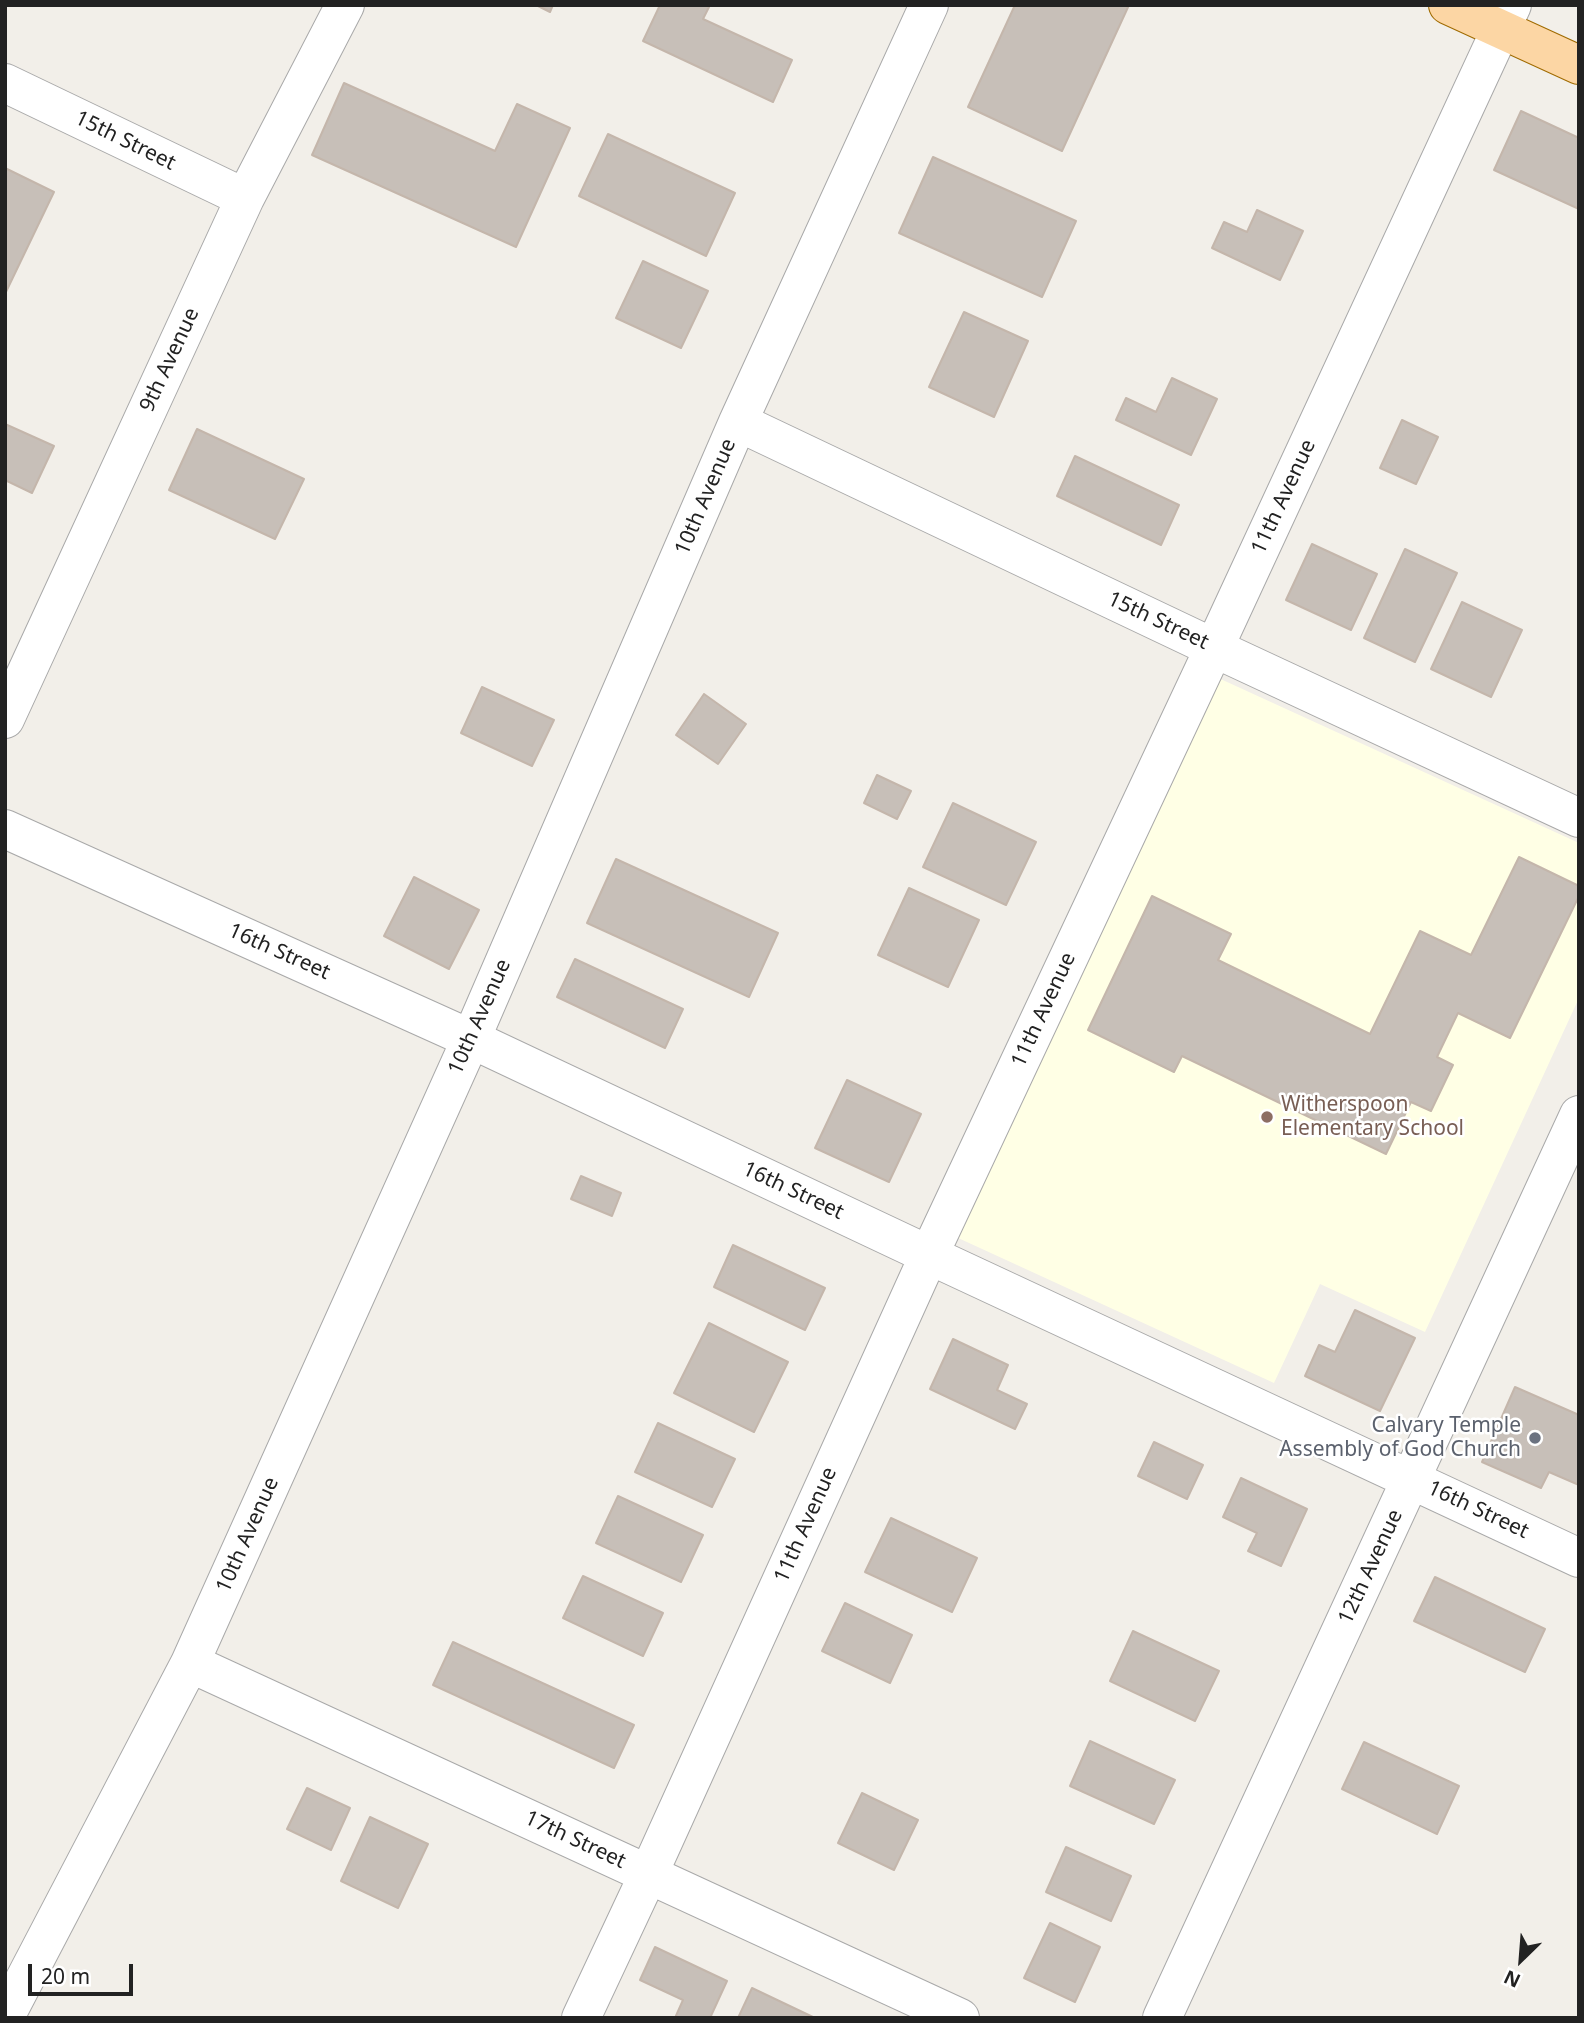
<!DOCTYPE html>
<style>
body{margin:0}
#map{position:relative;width:1584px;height:2023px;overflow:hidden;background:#f2efe9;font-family:"Noto Sans",sans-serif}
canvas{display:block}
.frame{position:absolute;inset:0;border:7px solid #222;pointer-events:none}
.north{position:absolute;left:1486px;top:1925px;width:70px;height:70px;-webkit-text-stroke:5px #fff;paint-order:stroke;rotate:205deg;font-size:19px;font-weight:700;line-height:28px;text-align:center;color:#222}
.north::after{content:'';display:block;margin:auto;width:24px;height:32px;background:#222;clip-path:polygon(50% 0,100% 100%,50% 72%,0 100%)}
.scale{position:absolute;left:28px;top:1964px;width:105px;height:32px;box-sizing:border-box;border:4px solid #222;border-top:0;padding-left:9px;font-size:21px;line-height:24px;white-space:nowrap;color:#222;-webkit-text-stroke:5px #fff;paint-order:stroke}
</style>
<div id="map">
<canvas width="1584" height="2023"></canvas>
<div class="frame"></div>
<div class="north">N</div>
<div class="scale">20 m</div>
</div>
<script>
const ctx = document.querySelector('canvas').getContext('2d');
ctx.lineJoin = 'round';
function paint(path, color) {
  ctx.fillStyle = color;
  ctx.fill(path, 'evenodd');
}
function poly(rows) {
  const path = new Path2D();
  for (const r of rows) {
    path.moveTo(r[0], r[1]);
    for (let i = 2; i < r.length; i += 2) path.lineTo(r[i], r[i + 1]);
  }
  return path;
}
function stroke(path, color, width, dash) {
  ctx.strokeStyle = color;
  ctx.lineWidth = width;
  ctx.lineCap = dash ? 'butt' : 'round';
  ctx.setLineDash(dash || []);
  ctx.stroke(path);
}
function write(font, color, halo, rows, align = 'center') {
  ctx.font = font + ' "Noto Sans",sans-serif';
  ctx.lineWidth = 5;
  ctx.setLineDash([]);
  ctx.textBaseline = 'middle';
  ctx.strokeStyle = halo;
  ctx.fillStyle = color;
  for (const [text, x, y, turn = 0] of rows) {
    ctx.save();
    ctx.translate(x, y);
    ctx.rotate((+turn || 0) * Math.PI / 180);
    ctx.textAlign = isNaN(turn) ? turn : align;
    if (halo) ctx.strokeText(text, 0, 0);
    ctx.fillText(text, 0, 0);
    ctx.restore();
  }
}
paint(poly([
 [1214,676,1579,843,1579,998,1425,1332,1320,1284,1274,1383,956,1237]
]), '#ffffe5');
const building = poly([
 [536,5,553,5,550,12,536,5],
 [660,5,710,5,703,19,792,60,773,102,643,41,660,5],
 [1015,5,1129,5,1062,151,968,107,1015,5],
 [344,83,495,151,517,104,570,128,516,247,312,155,344,83],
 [1521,111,1579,138,1579,209,1494,170,1521,111],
 [608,134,735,193,706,256,579,196,608,134],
 [933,157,1076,221,1042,297,899,233,933,157],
 [5,168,54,192,5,294,5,168],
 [1257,210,1303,231,1280,280,1212,248,1224,222,1247,232,1257,210],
 [643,261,708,291,681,348,616,318,643,261],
 [964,312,1028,341,994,417,929,387,964,312],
 [1172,378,1217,399,1191,455,1116,420,1126,398,1156,412,1172,378],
 [1402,420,1438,437,1416,484,1380,468,1402,420],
 [5,424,54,446,32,493,5,480,5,424],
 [197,429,304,479,275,539,169,490,197,429],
 [1075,456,1179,505,1161,545,1057,496,1075,456],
 [1312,544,1377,574,1351,630,1286,600,1312,544],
 [1405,549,1457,573,1415,662,1364,638,1405,549],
 [1462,602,1522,630,1491,697,1431,669,1462,602],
 [482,687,554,720,532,766,461,733,482,687],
 [704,694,746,724,718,764,676,735,704,694],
 [877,775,911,791,897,819,864,803,877,775],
 [953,803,1036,842,1006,905,923,867,953,803],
 [1519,857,1579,886,1579,896,1510,1038,1458,1013,1437,1057,1453,1065,1431,1111,1411,1102,1386,1154,1182,1056,1174,1072,1088,1030,1152,896,1231,934,1218,960,1370,1034,1420,931,1471,955,1519,857],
 [616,859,778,933,749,997,587,923,616,859],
 [414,877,479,910,449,969,384,936,414,877],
 [909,888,979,920,948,987,878,955,909,888],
 [575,959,683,1009,665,1048,557,997,575,959],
 [847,1080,921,1114,889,1182,815,1148,847,1080],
 [581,1176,621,1193,612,1216,571,1199,581,1176],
 [733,1245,825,1288,805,1330,714,1287,733,1245],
 [1355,1310,1415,1338,1380,1411,1305,1376,1319,1345,1335,1352,1355,1310],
 [709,1323,788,1362,754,1432,674,1393,709,1323],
 [953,1339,1008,1365,997,1390,1027,1404,1015,1429,930,1389,953,1339],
 [1515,1387,1579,1415,1579,1485,1549,1472,1541,1488,1482,1462,1515,1387],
 [658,1423,735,1459,712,1507,635,1472,658,1423],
 [1154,1442,1203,1465,1187,1499,1138,1476,1154,1442],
 [1241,1478,1307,1509,1281,1566,1248,1551,1257,1533,1223,1517,1241,1478],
 [618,1496,703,1535,681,1582,596,1543,618,1496],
 [891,1518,977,1558,952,1612,865,1572,891,1518],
 [583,1576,663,1613,643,1656,563,1618,583,1576],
 [1435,1577,1545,1629,1525,1672,1414,1621,1435,1577],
 [845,1603,912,1635,890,1683,822,1651,845,1603],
 [1133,1631,1219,1671,1195,1721,1110,1681,1133,1631],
 [453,1642,634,1725,614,1768,433,1685,453,1642],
 [1090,1741,1175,1780,1154,1824,1070,1786,1090,1741],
 [1364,1742,1459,1786,1437,1834,1342,1789,1364,1742],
 [307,1788,350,1808,331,1850,287,1829,307,1788],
 [862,1793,918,1820,894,1870,838,1843,862,1793],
 [370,1817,428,1844,398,1908,341,1881,370,1817],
 [1066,1847,1131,1876,1111,1921,1046,1892,1066,1847],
 [1050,1923,1100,1947,1075,2002,1024,1978,1050,1923],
 [655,1947,727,1981,710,2018,675,2018,683,2000,640,1980,655,1947],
 [752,1988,815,2018,738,2018,752,1988]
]);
paint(building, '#c7bfb8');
stroke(building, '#c4b6ab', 2);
const minor = poly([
 [5,83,245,198],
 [738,422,1214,648,1579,818],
 [5,719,245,198,345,5],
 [5,829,471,1039,929,1255,1579,1558],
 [190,1663,960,2018],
 [5,2017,190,1663,471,1039,738,422,929,5],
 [581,2018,649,1873,929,1255,1214,648,1512,5],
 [1162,2018,1579,1115]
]);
const major = poly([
 [1448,5,1579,65]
]);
stroke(minor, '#a9a9a9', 40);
stroke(major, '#a06b00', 40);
stroke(minor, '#fff', 38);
stroke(major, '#fcd6a4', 38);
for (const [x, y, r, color] of [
 [1267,1117,7,"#8d6e63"],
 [1535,1438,7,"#6b7280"]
]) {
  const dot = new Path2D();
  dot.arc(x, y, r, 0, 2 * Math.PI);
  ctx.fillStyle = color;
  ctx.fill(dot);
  stroke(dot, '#fff', 2.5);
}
write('21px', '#222', '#fff', [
 ["15th Street",125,141,26],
 ["9th Avenue",170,360,-65],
 ["10th Avenue",706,497,-67],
 ["11th Avenue",1284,497,-65],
 ["15th Street",1158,621,25],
 ["16th Street",279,952,24],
 ["11th Avenue",1044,1010,-65],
 ["10th Avenue",480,1017,-66],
 ["16th Street",793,1191,25],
 ["16th Street",1478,1510,25],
 ["11th Avenue",806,1525,-66],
 ["10th Avenue",248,1535,-66],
 ["12th Avenue",1371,1567,-65],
 ["17th Street",575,1840,25]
]);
write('21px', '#785e54', '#fff', [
 ["Witherspoon",1281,1105],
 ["Elementary School",1281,1129]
], 'left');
write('21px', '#5b616d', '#fff', [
 ["Calvary Temple",1521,1426],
 ["Assembly of God Church",1521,1450]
], 'right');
</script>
